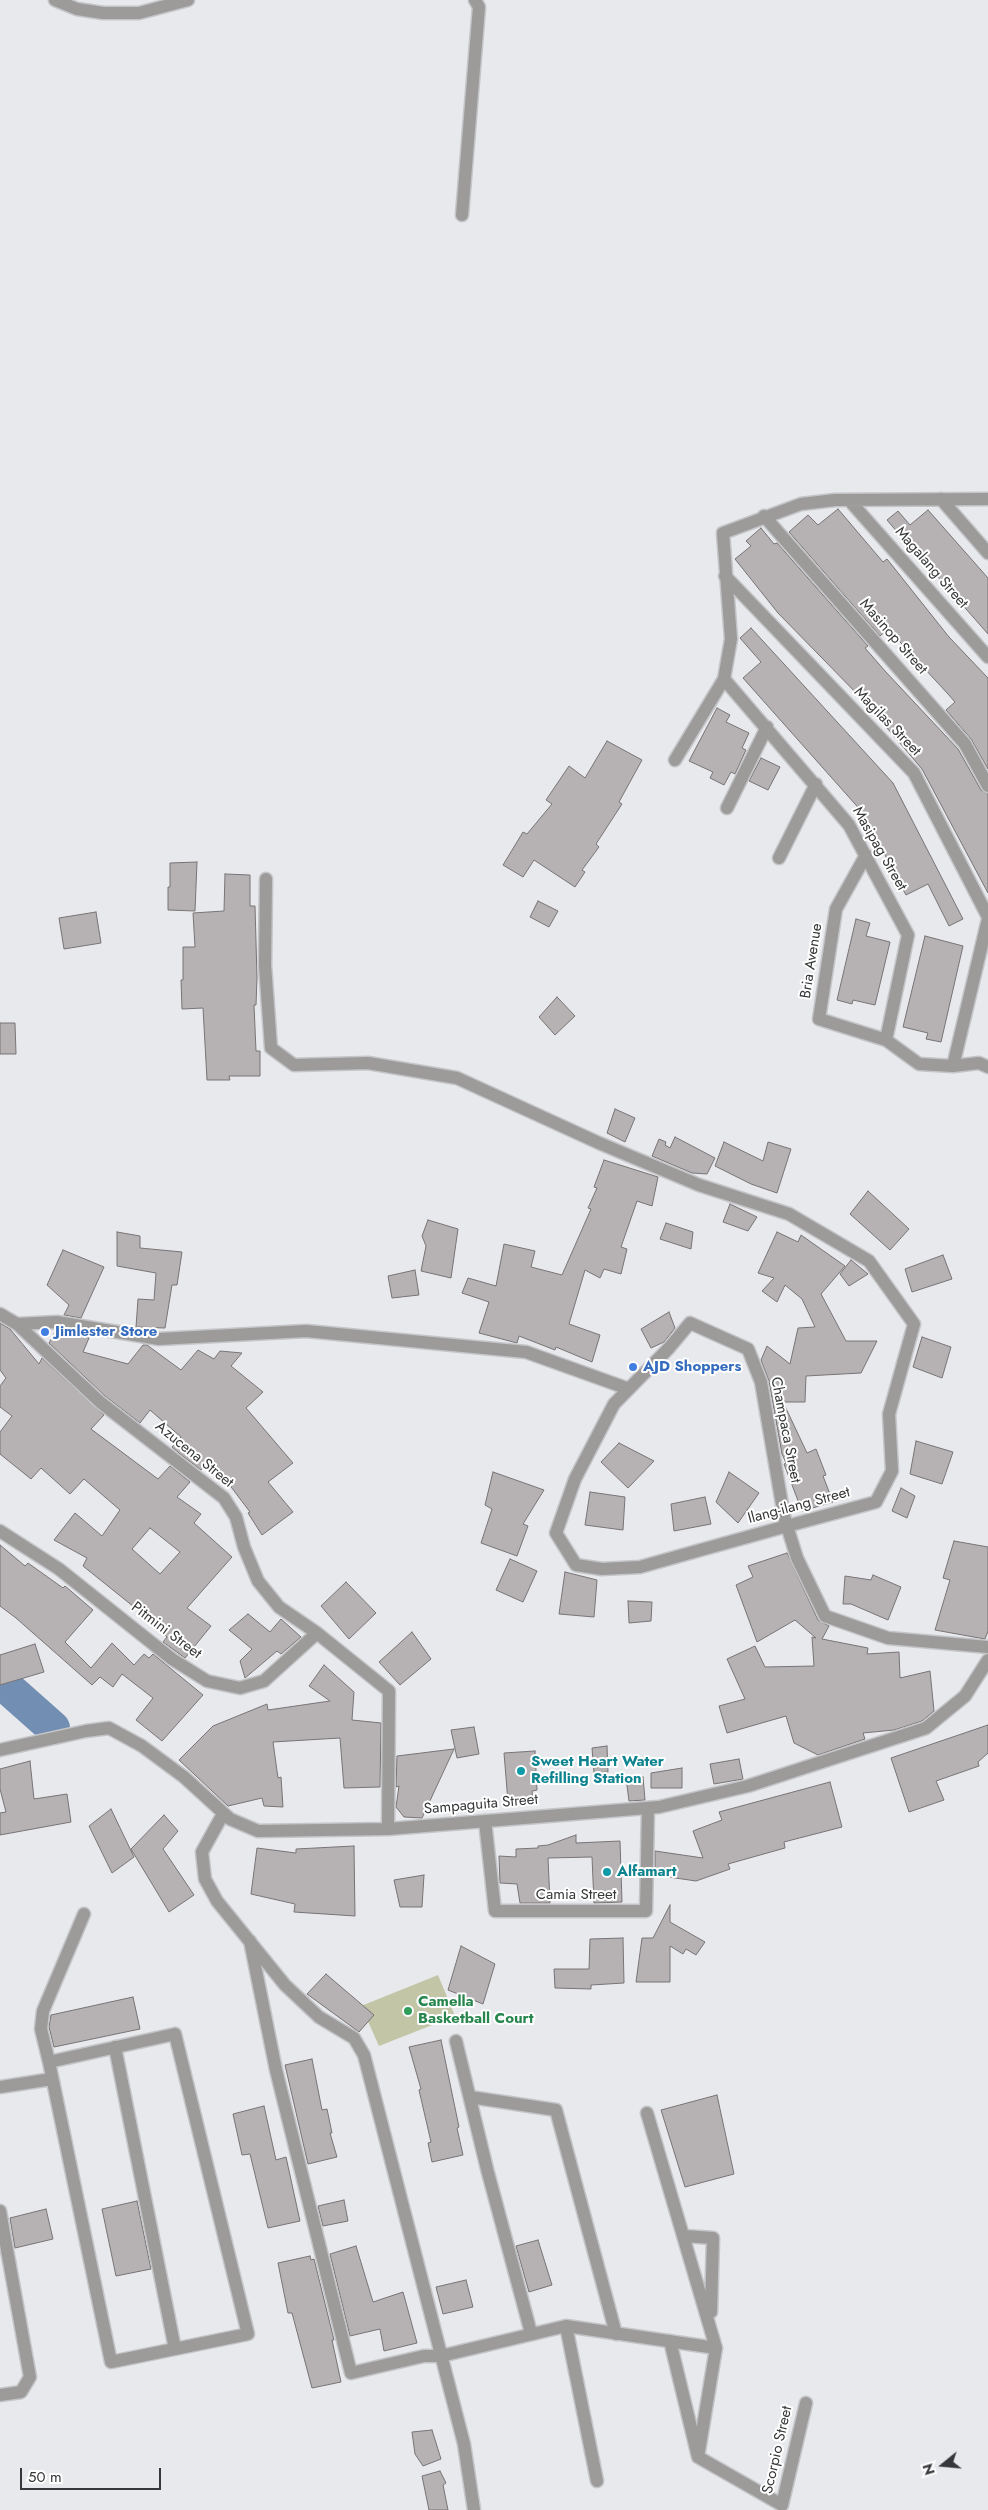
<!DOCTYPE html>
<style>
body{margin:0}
#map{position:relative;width:988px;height:2510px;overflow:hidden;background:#e8e9ed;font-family:Jost,sans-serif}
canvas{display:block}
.north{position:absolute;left:918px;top:2440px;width:50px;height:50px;-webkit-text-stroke:4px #fff;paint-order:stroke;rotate:253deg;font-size:14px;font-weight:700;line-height:20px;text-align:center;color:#363738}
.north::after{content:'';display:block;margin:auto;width:18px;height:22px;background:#363738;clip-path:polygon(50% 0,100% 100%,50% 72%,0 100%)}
.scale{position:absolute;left:20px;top:2468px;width:141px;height:22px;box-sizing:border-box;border:2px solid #363738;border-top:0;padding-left:6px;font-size:15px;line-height:18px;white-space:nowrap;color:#363738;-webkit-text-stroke:4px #fff;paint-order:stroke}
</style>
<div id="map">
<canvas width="988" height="2510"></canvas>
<div class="north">N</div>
<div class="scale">50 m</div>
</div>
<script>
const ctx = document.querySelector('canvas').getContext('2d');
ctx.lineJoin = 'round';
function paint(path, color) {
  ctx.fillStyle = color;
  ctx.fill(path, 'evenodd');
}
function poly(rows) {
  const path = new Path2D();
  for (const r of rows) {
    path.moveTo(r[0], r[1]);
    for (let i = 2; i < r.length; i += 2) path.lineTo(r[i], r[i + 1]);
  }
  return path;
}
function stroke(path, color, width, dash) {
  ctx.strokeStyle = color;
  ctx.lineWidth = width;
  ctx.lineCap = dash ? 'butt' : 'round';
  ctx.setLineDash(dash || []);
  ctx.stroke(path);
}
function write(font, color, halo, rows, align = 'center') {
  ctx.font = font + ' Jost,sans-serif';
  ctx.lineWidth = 4;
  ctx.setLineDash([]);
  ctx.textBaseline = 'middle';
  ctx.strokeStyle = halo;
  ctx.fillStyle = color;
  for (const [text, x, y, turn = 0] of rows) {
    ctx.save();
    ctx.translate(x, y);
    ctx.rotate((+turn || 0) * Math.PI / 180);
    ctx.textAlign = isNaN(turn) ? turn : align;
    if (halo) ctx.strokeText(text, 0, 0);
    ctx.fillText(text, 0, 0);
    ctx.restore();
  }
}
paint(poly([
 [438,1975,455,2016,379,2046,361,2006]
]), '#c2c6a7');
stroke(poly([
 [0,1681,53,1728]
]), '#728fb3', 34);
const building = poly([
 [838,509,883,562,887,559,949,637,988,678,988,769,971,739,946,710,955,702,948,694,888,629,880,636,789,532,808,515,818,525,838,509],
 [928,510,988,578,988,634,916,552,915,553,887,520,898,511,910,525,928,510],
 [761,528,774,544,777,543,868,646,865,648,885,671,958,749,981,790,988,794,988,893,922,769,864,701,778,613,735,559,751,546,746,541,761,528],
 [751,628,893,783,963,919,949,926,928,884,906,895,863,813,743,678,761,662,740,638,751,628],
 [717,708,730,715,726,722,749,733,742,748,746,750,735,774,731,772,724,785,710,778,713,772,689,761,717,708],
 [607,741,642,760,619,802,622,804,596,844,599,847,582,870,585,872,575,887,534,860,523,877,503,865,523,832,527,834,552,804,546,800,569,766,585,778,607,741],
 [761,758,780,767,768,790,749,781,761,758],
 [197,862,195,911,168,910,168,887,170,887,170,863,197,862],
 [225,874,250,875,250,906,255,906,257,978,256,1005,254,1005,256,1051,260,1051,260,1076,229,1076,230,1080,207,1080,203,1008,182,1009,181,980,183,980,183,947,195,947,193,913,224,911,225,874],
 [538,901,558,911,549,927,530,917,538,901],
 [96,912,101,943,64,949,59,918,96,912],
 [856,919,870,923,866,936,890,942,875,1005,853,1000,852,1004,837,1000,856,919],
 [925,936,963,946,941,1042,926,1039,928,1033,903,1027,925,936],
 [557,997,575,1016,555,1035,539,1017,557,997],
 [0,1023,15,1023,16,1054,0,1054,0,1023],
 [615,1109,635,1118,625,1142,607,1133,615,1109],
 [675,1137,715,1158,707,1174,692,1173,652,1156,659,1139,666,1142,665,1145,670,1148,675,1137],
 [724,1142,763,1161,768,1142,791,1149,777,1193,751,1184,715,1166,724,1142],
 [604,1160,658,1177,652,1206,637,1201,621,1247,627,1249,621,1274,604,1269,600,1278,585,1270,569,1324,600,1335,592,1362,556,1347,555,1350,519,1336,517,1343,479,1333,489,1302,462,1293,468,1278,496,1286,504,1244,535,1251,531,1267,562,1275,591,1209,588,1208,597,1188,594,1187,604,1160],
 [868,1191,909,1229,890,1250,850,1214,868,1191],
 [730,1204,757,1217,748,1231,723,1222,730,1204],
 [428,1220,458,1229,451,1278,421,1271,426,1246,422,1236,428,1220],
 [666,1223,693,1232,691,1249,660,1239,666,1223],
 [117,1232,140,1236,140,1248,182,1252,177,1285,172,1285,165,1328,136,1327,138,1299,154,1300,156,1273,117,1266,117,1232],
 [777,1232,798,1242,801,1235,845,1266,821,1294,846,1341,877,1341,861,1373,806,1376,805,1402,783,1402,807,1453,816,1449,826,1475,823,1476,833,1502,802,1511,784,1464,786,1463,782,1454,769,1381,761,1360,767,1346,790,1364,798,1328,815,1327,802,1299,785,1285,777,1302,762,1291,774,1278,758,1273,777,1232],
 [63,1250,104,1267,81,1318,64,1315,69,1305,47,1285,63,1250],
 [943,1255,952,1279,912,1292,905,1269,943,1255],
 [851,1260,868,1274,849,1286,840,1274,851,1260],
 [415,1270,419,1295,392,1298,388,1276,415,1270],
 [669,1312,675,1328,664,1342,651,1348,641,1329,669,1312],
 [0,1323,10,1329,39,1364,42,1358,104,1415,91,1429,158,1479,170,1466,190,1482,177,1497,201,1514,194,1523,232,1557,187,1608,211,1626,185,1658,163,1642,167,1637,139,1611,83,1566,87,1558,54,1540,75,1513,102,1536,120,1510,84,1479,70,1494,41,1468,31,1479,0,1454,0,1432,12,1416,0,1407,0,1386,6,1378,0,1370,0,1323],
 [150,1528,180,1552,160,1574,132,1549,150,1528],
 [56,1330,89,1338,83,1352,128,1364,143,1345,147,1345,181,1370,198,1350,214,1359,220,1351,242,1353,231,1366,263,1392,246,1408,293,1463,268,1482,293,1512,262,1535,248,1513,250,1512,219,1471,216,1476,205,1465,201,1470,180,1454,172,1447,181,1437,150,1410,140,1423,105,1396,49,1343,56,1330],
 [922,1337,951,1347,942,1378,913,1367,922,1337],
 [916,1441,953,1452,942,1484,910,1474,916,1441],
 [619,1443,654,1461,628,1488,601,1462,619,1443],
 [493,1472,544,1490,523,1524,528,1526,517,1556,481,1543,492,1509,485,1505,493,1472],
 [729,1472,759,1493,738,1523,716,1502,729,1472],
 [901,1488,915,1496,907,1518,892,1511,901,1488],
 [590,1492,625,1497,623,1530,585,1525,590,1492],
 [705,1497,711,1524,674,1531,671,1504,705,1497],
 [954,1541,988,1547,988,1631,985,1639,935,1630,950,1580,943,1578,954,1541],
 [0,1545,25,1566,28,1563,63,1588,65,1586,93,1610,65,1642,91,1668,112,1643,134,1665,144,1654,149,1658,153,1654,203,1695,162,1741,136,1720,153,1698,122,1674,113,1687,100,1677,92,1685,16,1618,0,1606,0,1545],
 [787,1553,818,1620,829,1626,822,1639,868,1648,867,1654,899,1652,900,1678,930,1671,934,1711,922,1721,894,1730,863,1733,865,1739,818,1755,794,1743,786,1716,727,1733,719,1706,745,1699,727,1659,755,1646,765,1667,814,1666,812,1637,816,1638,795,1620,757,1642,736,1585,753,1577,748,1566,787,1553],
 [510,1559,537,1571,523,1602,496,1590,510,1559],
 [565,1572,597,1580,594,1617,559,1614,565,1572],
 [873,1575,901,1587,888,1620,851,1604,843,1604,845,1576,871,1580,873,1575],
 [346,1582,376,1613,349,1639,321,1606,346,1582],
 [628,1601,652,1602,651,1621,629,1623,628,1601],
 [248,1614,270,1632,281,1619,301,1637,281,1654,277,1651,245,1678,240,1661,252,1649,229,1630,248,1614],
 [412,1632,431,1659,400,1685,379,1662,412,1632],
 [35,1644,44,1672,0,1685,0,1655,35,1644],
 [324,1665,354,1692,352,1720,381,1723,380,1787,344,1788,340,1738,273,1742,278,1778,281,1777,283,1807,264,1806,262,1798,228,1806,179,1760,213,1726,267,1704,268,1710,330,1701,309,1686,324,1665],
 [988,1725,988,1753,978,1762,979,1766,936,1781,944,1800,909,1812,891,1758,988,1725],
 [474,1727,479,1754,457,1758,451,1730,474,1727],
 [607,1746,608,1772,594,1773,592,1748,607,1746],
 [454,1749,422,1818,404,1817,396,1807,399,1786,396,1787,397,1756,454,1749],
 [535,1751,537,1790,532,1791,533,1802,508,1802,504,1753,535,1751],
 [739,1759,743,1779,714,1784,710,1764,739,1759],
 [30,1761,34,1799,67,1794,71,1822,0,1835,0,1813,6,1812,0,1789,0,1769,30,1761],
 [682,1768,682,1788,651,1788,651,1773,682,1768],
 [643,1777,645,1800,629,1801,626,1778,643,1777],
 [830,1782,842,1827,784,1842,785,1848,728,1864,730,1869,696,1881,655,1875,655,1851,703,1858,693,1831,722,1820,719,1812,830,1782],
 [111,1809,134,1857,112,1873,89,1826,111,1809],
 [164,1815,178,1831,163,1849,194,1895,169,1912,131,1849,164,1815],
 [576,1835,576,1843,620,1841,622,1902,594,1903,592,1857,548,1858,550,1903,520,1903,517,1884,500,1883,499,1856,516,1857,516,1849,538,1848,538,1846,548,1845,576,1835],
 [354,1846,355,1916,294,1912,295,1904,251,1894,257,1848,296,1853,296,1849,354,1846],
 [424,1875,422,1907,400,1907,394,1880,424,1875],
 [670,1905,670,1922,705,1942,696,1955,686,1949,683,1954,670,1946,670,1982,636,1982,642,1938,653,1938,670,1905],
 [623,1938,624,1983,591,1985,591,1989,555,1988,554,1969,589,1969,590,1939,623,1938],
 [461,1946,495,1964,483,2004,448,1990,461,1946],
 [326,1974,374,2015,359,2032,307,1994,326,1974],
 [133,1997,140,2029,54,2047,49,2027,51,2015,133,1997],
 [441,2040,459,2127,457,2128,463,2155,432,2162,428,2143,431,2142,419,2090,421,2089,409,2047,441,2040],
 [312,2059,322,2110,327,2109,332,2133,330,2133,337,2157,308,2164,285,2065,312,2059],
 [717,2095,734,2174,685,2187,661,2110,717,2095],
 [264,2106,276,2160,286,2157,300,2221,268,2228,250,2154,242,2155,233,2114,264,2106],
 [344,2200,348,2221,323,2226,318,2206,344,2200],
 [137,2201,151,2269,116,2276,102,2209,137,2201],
 [46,2209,53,2239,15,2248,10,2218,46,2209],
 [538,2240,552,2285,529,2292,516,2246,538,2240],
 [356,2246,373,2302,403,2292,417,2343,384,2351,380,2329,350,2336,330,2254,356,2246],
 [310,2256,311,2260,314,2259,334,2340,332,2340,341,2382,312,2388,292,2313,288,2313,278,2263,310,2256],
 [466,2280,473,2307,443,2314,436,2287,466,2280],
 [432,2430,441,2459,423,2466,415,2454,412,2432,432,2430],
 [440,2471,446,2483,443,2485,448,2510,429,2510,422,2476,440,2471]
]);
paint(building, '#b6b2b4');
stroke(building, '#787475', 1);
const street = poly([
 [55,0,77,9,103,13,139,13,188,0],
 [462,215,479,7,475,0],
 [941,499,988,553],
 [849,500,988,657],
 [764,516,965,744,988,786],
 [725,576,914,773,988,917],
 [724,679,849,825,908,935,886,1040],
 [675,760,724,679,731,639,723,533,801,504,835,500,988,499],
 [727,808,767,727],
 [866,855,836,909,819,1019,886,1040,919,1064,953,1066,979,1063,988,1067],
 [779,858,816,784],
 [266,879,265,965,271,1048,294,1065,368,1063,457,1078,599,1143,699,1185,789,1214,869,1261,914,1324,889,1414,892,1471,876,1502,787,1526,697,1551,640,1567,602,1569,576,1565,556,1533,575,1479,614,1404,669,1348,690,1323,748,1349,761,1382,784,1516,787,1526,797,1558,825,1616,888,1638,988,1647],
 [953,1066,988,919],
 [0,1314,17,1324,100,1402,224,1498,236,1517,244,1547,258,1581,279,1607,317,1633,389,1691,388,1829],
 [17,1324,57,1322,159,1339,306,1331,526,1352,629,1389],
 [0,1531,59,1569,172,1659,207,1681,240,1688,264,1681,317,1633],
 [0,1750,86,1731,109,1728,142,1746,184,1777,230,1819,258,1831,388,1829,659,1807,748,1786,926,1728,965,1696,988,1660],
 [223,1814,202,1852,205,1879,217,1901,285,1985,319,2017,354,2038,364,2055,464,2444,474,2510],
 [485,1821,495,1911,646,1911,648,1808],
 [250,1941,276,2070,351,2373,424,2356,441,2356,566,2326,716,2348],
 [175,2034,248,2334,111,2362,49,2062,175,2034],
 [456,2041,487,2169,531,2333],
 [115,2047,175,2349],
 [49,2062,41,2029,43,2011,84,1914],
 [0,2087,52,2079],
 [470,2097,556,2110,616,2334],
 [647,2113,716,2348,698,2457],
 [0,2211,30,2377,21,2392,0,2395],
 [684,2236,713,2238,711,2312],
 [566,2326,597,2481],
 [670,2341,698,2457,782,2505,806,2403]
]);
stroke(street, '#c4c5c9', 15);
stroke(street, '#9c9b99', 12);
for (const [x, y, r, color] of [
 [45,1332,5,"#3f7fe0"],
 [633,1367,5,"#3f7fe0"],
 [521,1771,5,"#0f9aa8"],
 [607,1872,5,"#0f9aa8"],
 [408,2011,5,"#2e9e5b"]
]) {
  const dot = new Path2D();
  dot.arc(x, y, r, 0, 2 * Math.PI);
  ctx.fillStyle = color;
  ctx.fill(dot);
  stroke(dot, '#fff', 2);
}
write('15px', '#363738', '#fff', [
 ["Magalang Street",931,568,49],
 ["Masinop Street",893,637,49],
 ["Magilas Street",887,722,46],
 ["Masipag Street",879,849,60],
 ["Bria Avenue",812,961,-81],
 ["Champaca Street",785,1430,79],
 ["Azucena Street",194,1455,39],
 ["Ilang-ilang Street",799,1506,-15],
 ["Pitmini Street",166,1631,37],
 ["Sampaguita Street",481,1805,-5],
 ["Camia Street",576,1895],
 ["Scorpio Street",778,2450,-77]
]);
write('bold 15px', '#366cbe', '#fff', [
 ["Jimlester Store",55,1332],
 ["AJD Shoppers",643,1367]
], 'left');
write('bold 15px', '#0d838f', '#fff', [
 ["Sweet Heart Water",531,1762],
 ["Refilling Station",531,1779],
 ["Alfamart",617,1872]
], 'left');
write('bold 15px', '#27864d', '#fff', [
 ["Camella",418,2002],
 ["Basketball Court",418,2019]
], 'left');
</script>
